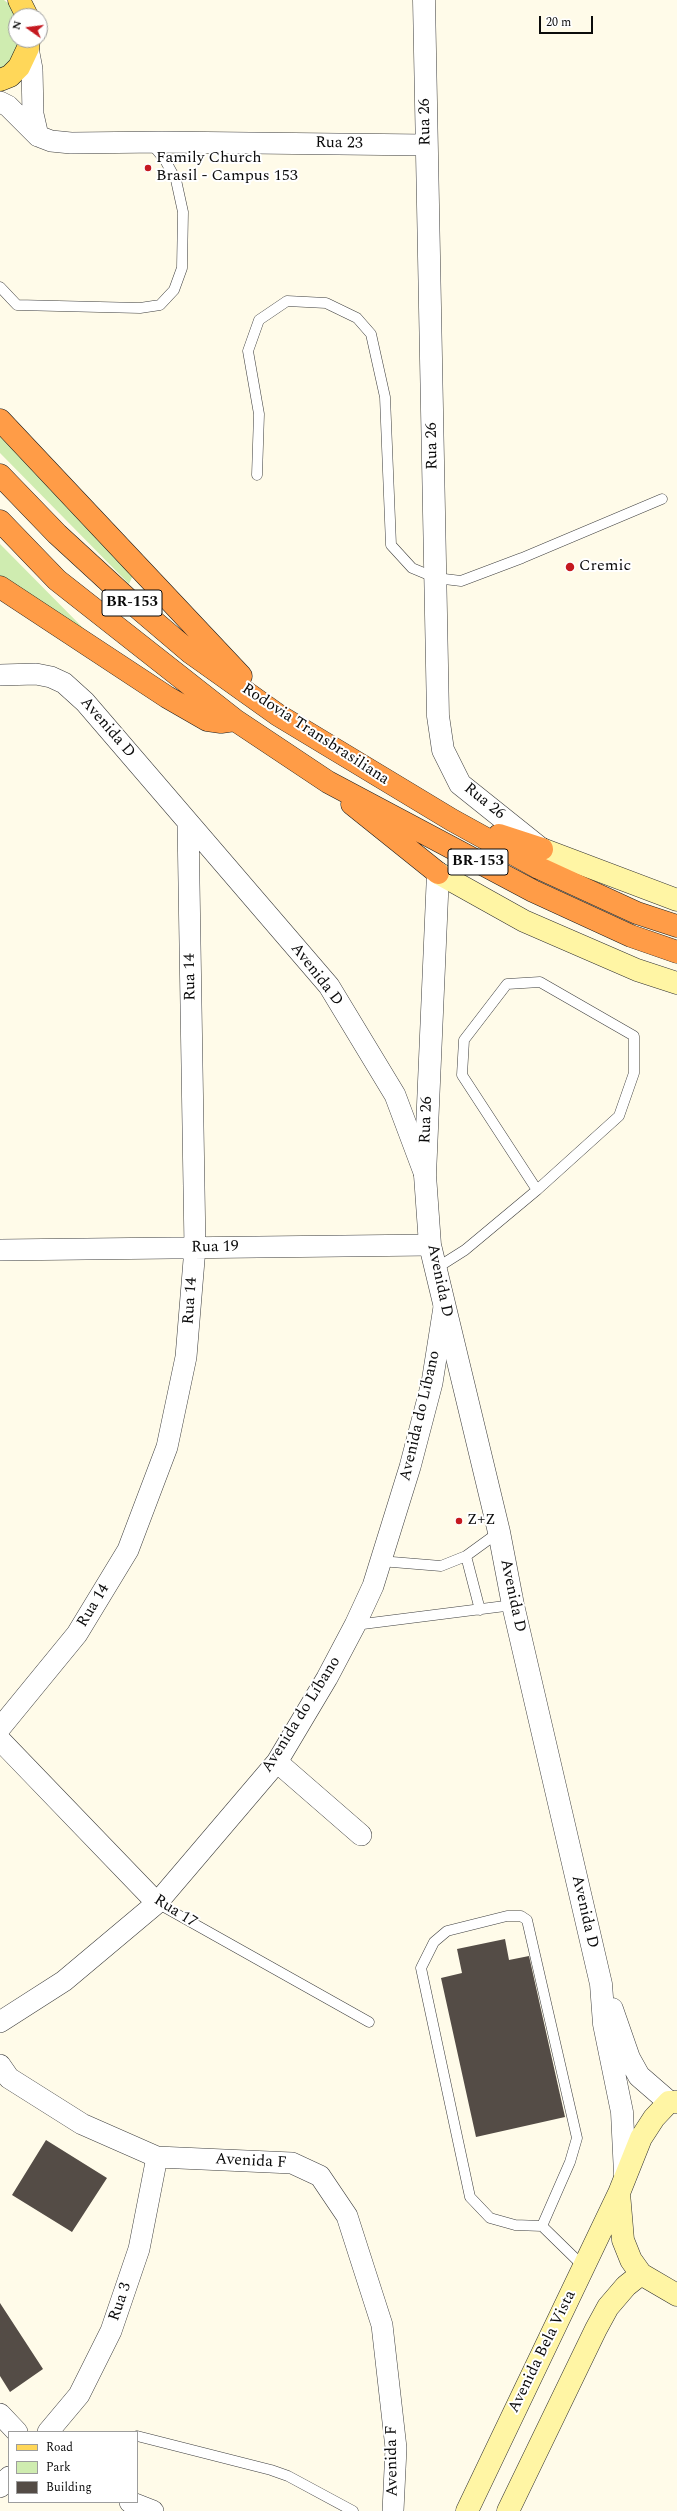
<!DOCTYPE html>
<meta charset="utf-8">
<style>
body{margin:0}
#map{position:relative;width:677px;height:2511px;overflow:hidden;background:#fffbe9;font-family:Spectral,serif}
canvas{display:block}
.legend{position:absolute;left:8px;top:2431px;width:130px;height:72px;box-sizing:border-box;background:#fff;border:1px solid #9d9d9d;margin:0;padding:5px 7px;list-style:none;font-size:12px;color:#0b0b0b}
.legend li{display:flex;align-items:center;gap:8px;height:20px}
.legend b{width:20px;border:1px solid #9d9d9d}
.north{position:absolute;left:8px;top:8px;width:40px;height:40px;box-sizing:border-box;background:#fff;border:1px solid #9d9d9d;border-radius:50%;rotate:284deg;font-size:11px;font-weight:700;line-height:16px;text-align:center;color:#0b0b0b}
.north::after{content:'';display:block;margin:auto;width:14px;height:18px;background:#c51920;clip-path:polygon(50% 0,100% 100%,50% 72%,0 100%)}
.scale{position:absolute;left:539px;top:16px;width:54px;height:18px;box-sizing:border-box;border:2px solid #0b0b0b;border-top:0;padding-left:5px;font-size:12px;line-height:14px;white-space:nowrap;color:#0b0b0b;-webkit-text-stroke:3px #fff;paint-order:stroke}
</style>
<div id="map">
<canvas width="677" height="2511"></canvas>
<ul class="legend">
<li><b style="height:5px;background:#ffd759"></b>Road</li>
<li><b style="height:11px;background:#cfecb0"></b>Park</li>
<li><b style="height:11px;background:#544c46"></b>Building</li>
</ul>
<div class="north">N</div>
<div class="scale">20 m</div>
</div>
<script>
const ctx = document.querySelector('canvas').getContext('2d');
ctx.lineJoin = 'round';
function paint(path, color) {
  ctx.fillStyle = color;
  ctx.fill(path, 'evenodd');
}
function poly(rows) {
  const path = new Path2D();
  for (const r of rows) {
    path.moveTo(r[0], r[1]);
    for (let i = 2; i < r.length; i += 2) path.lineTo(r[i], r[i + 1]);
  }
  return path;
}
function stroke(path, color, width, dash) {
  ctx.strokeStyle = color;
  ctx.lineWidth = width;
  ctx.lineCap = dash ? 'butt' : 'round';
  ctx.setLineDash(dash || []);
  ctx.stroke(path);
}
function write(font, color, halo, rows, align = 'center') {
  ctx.font = font + ' Spectral,serif';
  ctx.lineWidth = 4;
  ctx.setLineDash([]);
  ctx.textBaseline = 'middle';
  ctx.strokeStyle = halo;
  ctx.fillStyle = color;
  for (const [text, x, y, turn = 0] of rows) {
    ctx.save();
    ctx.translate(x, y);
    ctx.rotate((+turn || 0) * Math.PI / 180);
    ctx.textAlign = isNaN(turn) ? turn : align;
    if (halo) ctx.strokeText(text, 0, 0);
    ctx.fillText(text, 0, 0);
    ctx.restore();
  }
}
paint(poly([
 [0,0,4,0,15,9,16,40,23,40,23,47,0,71],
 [0,427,133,575,129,584,0,453],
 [0,544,90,635,0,578]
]), '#cfecb0');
paint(poly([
 [505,1939,509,1960,529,1956,565,2117,476,2137,441,1978,462,1973,457,1949],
 [46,2140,107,2178,72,2232,12,2195],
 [0,2303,43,2369,10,2392,0,2376]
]), '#544c46');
const service = poly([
 [0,287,17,305,140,308,160,305,174,290,182,268,183,212,176,180,165,160,151,143],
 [257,475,259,414,248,351,259,320,287,301,326,303,357,318,371,334,385,397,391,545,412,568,436,578,461,581,522,558,662,499],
 [435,1269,465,1250,537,1190,619,1116,634,1073,634,1036,540,982,507,984,464,1040,462,1075,537,1190],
 [466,1556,480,1610],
 [380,1561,441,1566,466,1556,499,1532],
 [355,1625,513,1605],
 [157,1903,369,2022],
 [542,2226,570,2162,577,2138,527,1920,521,1916,507,1916,447,1931,434,1942,421,1968,470,2197,490,2218,515,2225,542,2226,584,2267],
 [137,2436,271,2470,288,2476,353,2511]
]);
const minor = poly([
 [28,48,32,69,33,114,38,136],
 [0,102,8,106,38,136,51,141,71,143,162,142,426,145],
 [0,675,36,674,51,677,64,683,85,702,329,986,395,1095,425,1175],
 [0,1250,430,1245],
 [0,1728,77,1634,128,1550,167,1447,186,1357,195,1248,188,822],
 [0,1740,157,1903],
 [277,1762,361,1835],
 [0,2022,64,1981,157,1903,277,1762,327,1678,355,1625,373,1586,410,1467,432,1383,444,1307],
 [0,2065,9,2078,82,2124,157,2157,292,2163,320,2176,347,2216,382,2325,396,2448,393,2511],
 [0,2414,17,2432],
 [48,2432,79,2395,111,2331,139,2249,157,2157],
 [0,2487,9,2477],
 [130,2502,153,2511]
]);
const tertiary = poly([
 [424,0,438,716,443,750,460,784,540,848],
 [438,873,425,1175,430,1245,499,1532,513,1605,601,1984,604,2024,622,2112,625,2174],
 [612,2009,629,2058,639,2076,669,2102]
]);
const secondary = poly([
 [542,849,677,900],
 [438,873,524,921,637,970,677,983],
 [677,2102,669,2102,654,2118,641,2138,619,2193,623,2240,631,2260,641,2274,677,2295],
 [467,2511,619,2193],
 [508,2511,596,2329,608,2307,626,2286,641,2274]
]);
const primary = poly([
 [19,0,27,16],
 [0,80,10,76,19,67,28,48,29,40]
]);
const motorway = poly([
 [0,420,241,676],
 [0,475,57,534,131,602,191,653,278,715,452,820,539,868,637,913,677,926],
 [0,521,57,580,235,720,328,782,533,891,631,936,677,952],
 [0,587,167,697,207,720,221,722,235,720],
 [352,804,438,873],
 [499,835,542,849]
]);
stroke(service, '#3e3e3e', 11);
stroke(minor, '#3e3e3e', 22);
stroke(tertiary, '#3e3e3e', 23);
stroke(secondary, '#2d2d2d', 23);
stroke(primary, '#1c1c1c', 23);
stroke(motorway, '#1c1c1c', 23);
stroke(service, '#fff', 10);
stroke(minor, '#fff', 21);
stroke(tertiary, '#fff', 22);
stroke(secondary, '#fff5a4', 22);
stroke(primary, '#ffd759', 22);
stroke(motorway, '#ff9c47', 22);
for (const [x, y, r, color] of [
 [148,168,4,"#c51920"],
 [570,567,5,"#c51920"],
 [459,1521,4,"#c51920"]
]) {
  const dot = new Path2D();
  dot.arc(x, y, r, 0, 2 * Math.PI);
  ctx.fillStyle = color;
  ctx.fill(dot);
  stroke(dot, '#fff', 1.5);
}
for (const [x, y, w] of [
 [132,603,60],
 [478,862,60]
]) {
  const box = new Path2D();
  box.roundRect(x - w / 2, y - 13, w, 26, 3);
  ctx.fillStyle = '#fff';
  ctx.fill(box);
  stroke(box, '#0b0b0b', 1);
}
write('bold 15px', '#0b0b0b', null, [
 ["BR-153",132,603],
 ["BR-153",478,862]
]);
write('16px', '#0b0b0b', '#fff', [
 ["Rua 26",426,122,-91],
 ["Rua 23",339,144,1],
 ["Rua 26",433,446,-91],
 ["Avenida D",107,728,49],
 ["Rodovia Transbrasiliana",315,735,33],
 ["Rua 26",484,802,39],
 ["Avenida D",316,975,52],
 ["Rua 14",191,977,-91],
 ["Rua 26",427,1120,-88],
 ["Rua 19",215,1248,-1],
 ["Avenida D",439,1281,78],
 ["Rua 14",191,1301,-86],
 ["Avenida do Líbano",421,1416,-77],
 ["Avenida D",512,1596,78],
 ["Rua 14",94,1606,-59],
 ["Avenida do Líbano",302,1715,-58],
 ["Rua 17",175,1912,32],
 ["Avenida D",584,1912,77],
 ["Avenida F",251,2162,3],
 ["Rua 3",121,2302,-71],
 ["Avenida Bela Vista",543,2352,-64],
 ["Avenida F",393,2461,-91]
]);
write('16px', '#0b0b0b', '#fff', [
 ["Family Church",156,159],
 ["Brasil - Campus 153",156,177],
 ["Cremic",579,567],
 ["Z+Z",467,1521]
], 'left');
</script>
